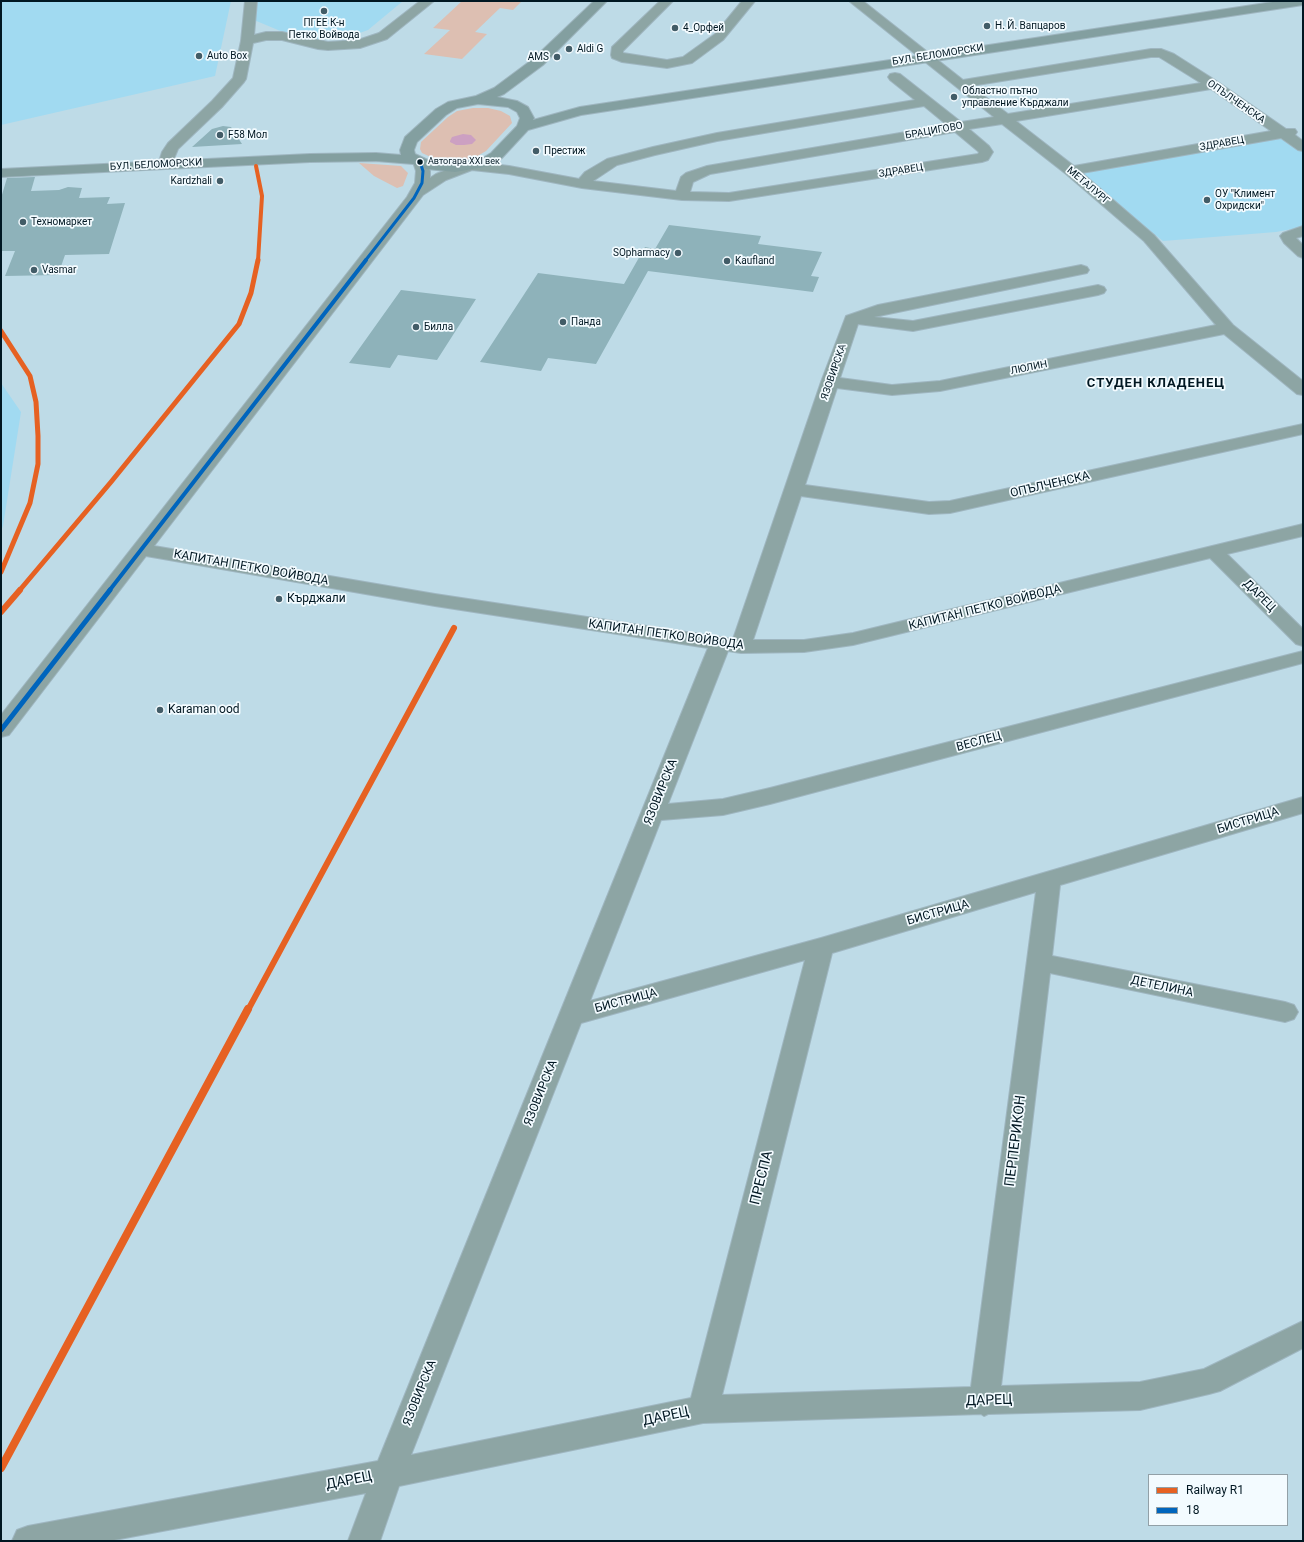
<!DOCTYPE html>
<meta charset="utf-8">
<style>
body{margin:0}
#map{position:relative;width:1304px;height:1542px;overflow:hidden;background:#bedbe7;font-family:Roboto,sans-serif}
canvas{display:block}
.frame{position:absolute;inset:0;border:2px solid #001722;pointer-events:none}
.legend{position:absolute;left:1148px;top:1474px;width:140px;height:52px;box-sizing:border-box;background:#f3fbff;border:1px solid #92a0a7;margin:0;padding:5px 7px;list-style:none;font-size:12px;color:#001722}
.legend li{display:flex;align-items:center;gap:8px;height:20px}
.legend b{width:20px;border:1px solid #92a0a7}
</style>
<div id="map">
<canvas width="1304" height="1542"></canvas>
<div class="frame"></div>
<ul class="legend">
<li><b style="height:5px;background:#e66122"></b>Railway R1</li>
<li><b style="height:5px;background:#0065bd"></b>18</li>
</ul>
</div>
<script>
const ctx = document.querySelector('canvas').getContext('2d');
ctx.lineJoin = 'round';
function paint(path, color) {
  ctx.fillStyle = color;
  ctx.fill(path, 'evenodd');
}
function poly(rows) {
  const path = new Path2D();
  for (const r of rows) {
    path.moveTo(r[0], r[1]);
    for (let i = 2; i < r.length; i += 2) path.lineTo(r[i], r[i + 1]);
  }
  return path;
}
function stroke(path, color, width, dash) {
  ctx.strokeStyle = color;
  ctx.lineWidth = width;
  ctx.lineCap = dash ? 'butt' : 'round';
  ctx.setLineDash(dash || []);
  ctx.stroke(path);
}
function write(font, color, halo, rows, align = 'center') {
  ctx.font = font + ' Roboto,sans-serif';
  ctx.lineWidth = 3.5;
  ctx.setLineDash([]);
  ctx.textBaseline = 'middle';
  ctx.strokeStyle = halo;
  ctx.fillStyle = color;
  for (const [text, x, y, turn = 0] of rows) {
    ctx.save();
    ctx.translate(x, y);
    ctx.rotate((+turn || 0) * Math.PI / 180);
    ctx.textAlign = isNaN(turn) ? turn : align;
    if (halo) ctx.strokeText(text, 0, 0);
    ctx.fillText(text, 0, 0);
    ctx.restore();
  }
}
paint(poly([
 [1,1,231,1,215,76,1,125],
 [257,1,403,1,368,30,351,36,333,39,307,39,290,35,254,20],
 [1282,134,1303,149,1303,227,1276,232,1163,241,1077,173],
 [1,383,21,412,3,526,1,531]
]), '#a1daf1');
paint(poly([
 [462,1,522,1,513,10,500,8,475,32,487,34,462,59,424,54,450,30,433,28],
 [473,108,488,108,501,111,510,116,512,123,486,151,474,158,461,161,447,161,433,158,422,153,420,149,421,142,448,117,457,111],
 [359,163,401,166,408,173,403,186,397,188,374,176]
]), '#ddbfb2');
paint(poly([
 [463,134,471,135,476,140,472,144,464,145,456,145,450,142,450,141,452,137]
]), '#cca0c2');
paint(poly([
 [223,126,231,127,242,144,192,147,212,129],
 [35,177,31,191,59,190,68,187,82,188,79,198,110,197,107,204,125,203,109,254,65,255,58,275,5,276,15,251,1,251,1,198,7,178],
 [669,225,761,236,758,244,822,252,811,276,819,277,813,292,648,271,596,364,548,358,541,371,480,362,538,273,624,284,645,247,655,249],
 [401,290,476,299,437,360,398,355,390,368,349,363]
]), '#8eb2ba');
const minor = poly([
 [245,1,257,1,254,35,266,32,282,32,328,42,358,40,379,33,420,1,434,1,387,39,360,48,328,50,318,49,282,40,266,40,253,43,246,79,244,82,222,107,178,149,170,168,165,169,160,168,158,165,162,152,168,143,212,101,233,78,241,41,245,1],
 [660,1,673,1,623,51,623,53,667,60,683,57,715,34,742,1,755,1,723,40,692,63,667,68,622,62,612,58,611,55,612,47,660,1],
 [849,1,863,1,963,80,1151,49,1161,49,1174,54,1218,82,1286,129,1295,129,1297,132,1295,135,1303,141,1303,151,1298,150,1281,138,1082,173,1154,235,1233,325,1303,381,1303,395,1297,394,1224,334,940,391,892,395,837,388,805,485,929,502,950,501,1303,424,1303,434,950,513,929,514,801,496,753,640,804,640,853,633,1303,524,1303,536,1227,554,1303,629,1303,646,1296,644,1210,558,853,645,804,652,741,653,728,651,668,804,723,799,770,788,1303,651,1303,663,770,804,723,815,661,820,590,1001,821,938,1303,797,1303,813,1060,885,1052,956,1285,1002,1294,1005,1298,1012,1294,1019,1285,1022,1050,973,1001,1386,1140,1382,1204,1369,1303,1321,1303,1348,1220,1391,1209,1394,1140,1410,988,1414,984,1416,981,1414,703,1423,399,1486,380,1541,348,1541,366,1493,109,1541,12,1541,17,1530,28,1526,378,1461,708,648,435,606,146,556,9,735,1,737,1,715,407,197,415,183,416,171,413,162,415,159,420,158,425,159,430,171,430,178,436,174,462,164,475,162,509,166,579,179,585,172,607,159,653,147,717,133,915,100,890,80,888,77,890,74,895,73,900,74,961,122,994,117,849,1],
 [1151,57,1159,57,1164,60,1201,83,1008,114,971,86,1151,57],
 [1211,89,1271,131,1074,166,1016,121,1211,89],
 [924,106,947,125,707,166,686,173,681,177,676,191,593,181,617,165,655,155,717,141,924,106],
 [1002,124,1066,174,1144,241,1216,325,940,381,892,385,840,378,858,324,913,331,1098,295,1104,293,1106,290,1104,287,1098,285,913,321,874,317,1087,273,1089,270,1087,267,1081,265,878,305,846,316,821,382,733,639,435,594,154,546,423,195,446,180,472,170,509,174,582,188,682,200,729,201,982,162,988,160,993,152,989,146,969,129,1002,124],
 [955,132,979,152,978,154,729,193,690,192,693,182,710,174,955,132],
 [1036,892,971,1387,722,1395,832,953,1036,892],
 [805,960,691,1398,411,1455,581,1023,805,960],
 [1303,226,1303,236,1296,238,1303,245,1303,258,1298,256,1284,243,1280,236,1283,233,1303,226]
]);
const major = poly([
 [594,1,607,1,543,65,504,94,497,97,517,101,528,107,534,118,533,120,580,107,1279,1,1303,1,1303,5,581,115,528,130,501,159,490,166,455,172,427,169,413,164,376,161,310,162,1,177,1,169,310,154,376,153,401,155,400,150,405,137,436,109,448,102,476,96,494,88,533,59,594,1],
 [478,104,508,107,517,112,520,118,517,126,491,153,481,159,455,164,430,161,415,154,414,150,417,142,446,115,457,108,478,104]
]);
stroke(minor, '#9fb6c0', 2);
stroke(major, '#9fb6c0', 2);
paint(minor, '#8da5a4');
paint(major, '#839fa0');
stroke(poly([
 [365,261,414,198,422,183,423,171,420,162]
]), '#0065bd', 3);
stroke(poly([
 [109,591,366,260]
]), '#0065bd', 4);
stroke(poly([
 [1,730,110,590]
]), '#0065bd', 5);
stroke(poly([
 [256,166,262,196,258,261]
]), '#e66122', 4);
stroke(poly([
 [1,331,30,376,36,402,38,436,38,464,30,503,1,572],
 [19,591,111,482,239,324,251,293,258,260]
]), '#e66122', 5);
stroke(poly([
 [1,612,20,590],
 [248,1010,454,628]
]), '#e66122', 6);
stroke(poly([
 [1,1468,248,1009]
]), '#e66122', 8);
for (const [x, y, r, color] of [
 [324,11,4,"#425c67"],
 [987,26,4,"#425c67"],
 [675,28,4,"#425c67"],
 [569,49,4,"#425c67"],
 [199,56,4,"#425c67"],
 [557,57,4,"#425c67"],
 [954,97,4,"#425c67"],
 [220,135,4,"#425c67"],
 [536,151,4,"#425c67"],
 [420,162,3.5,"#001722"],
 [220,181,4,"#425c67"],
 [1207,200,4,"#425c67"],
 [23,222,4,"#425c67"],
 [678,253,4,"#425c67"],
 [727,261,4,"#425c67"],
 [34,270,4,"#425c67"],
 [563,322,4,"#425c67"],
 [416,327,4,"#425c67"],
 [279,599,4,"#425c67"],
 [160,710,4,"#425c67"]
]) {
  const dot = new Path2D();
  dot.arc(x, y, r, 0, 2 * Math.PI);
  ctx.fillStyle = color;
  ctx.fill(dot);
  stroke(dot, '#f3fbff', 1.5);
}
write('9px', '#001722', '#f3fbff', [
 ["Автогара XXI век",428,162]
], 'left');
write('10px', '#001722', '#f3fbff', [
 ["ПГЕЕ К-н",324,23,"center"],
 ["Петко Войвода",324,35,"center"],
 ["Н. Й. Вапцаров",995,26],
 ["4_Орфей",683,28],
 ["Aldi G",577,49],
 ["Auto Box",207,56],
 ["AMS",549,57,"right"],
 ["Областно пътно",962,91],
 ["управление Кърджали",962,103],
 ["F58 Mол",228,135],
 ["Престиж",544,151],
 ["Kardzhali",212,181,"right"],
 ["ОУ \"Климент",1215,194],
 ["Охридски\"",1215,206],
 ["Техномаркет",31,222],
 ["SOpharmacy",670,253,"right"],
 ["Kaufland",735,261],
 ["Vasmar",42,270],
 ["Панда",571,322],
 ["Билла",424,327]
], 'left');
write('10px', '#001722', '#f3fbff', [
 ["БУЛ. БЕЛОМОРСКИ",938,55,-9],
 ["ОПЪЛЧЕНСКА",1236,102,35],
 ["БРАЦИГОВО",934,131,-10],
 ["ЗДРАВЕЦ",1222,144,-10],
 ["БУЛ. БЕЛОМОРСКИ",156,165,-3],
 ["ЗДРАВЕЦ",901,171,-9],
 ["МЕТАЛУРГ",1088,186,40],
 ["ЛЮЛИН",1029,368,-11],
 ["ЯЗОВИРСКА",834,372,-71]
]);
write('12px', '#001722', '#f3fbff', [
 ["ОПЪЛЧЕНСКА",1050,485,-13],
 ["КАПИТАН ПЕТКО ВОЙВОДА",251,568,10],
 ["ДАРЕЦ",1259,596,45],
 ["КАПИТАН ПЕТКО ВОЙВОДА",985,608,-14],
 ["КАПИТАН ПЕТКО ВОЙВОДА",666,635,8],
 ["ВЕСЛЕЦ",979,742,-15],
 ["ЯЗОВИРСКА",661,792,-68],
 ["БИСТРИЦА",1248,821,-17],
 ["БИСТРИЦА",938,913,-16],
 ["ДЕТЕЛИНА",1162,987,12],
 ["БИСТРИЦА",626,1001,-15],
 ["ЯЗОВИРСКА",541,1093,-68],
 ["ЯЗОВИРСКА",420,1393,-68]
]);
write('12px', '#001722', '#f3fbff', [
 ["Кърджали",287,599],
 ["Karaman ood",168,710]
], 'left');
ctx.letterSpacing = '1px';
write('bold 13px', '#001722', '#f3fbff', [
 ["СТУДЕН КЛАДЕНЕЦ",1156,384]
]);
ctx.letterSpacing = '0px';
write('14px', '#001722', '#f3fbff', [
 ["ПЕРПЕРИКОН",1016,1141,-83],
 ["ПРЕСПА",762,1178,-76],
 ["ДАРЕЦ",989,1401,-2],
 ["ДАРЕЦ",666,1417,-12],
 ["ДАРЕЦ",349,1481,-11]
]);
</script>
